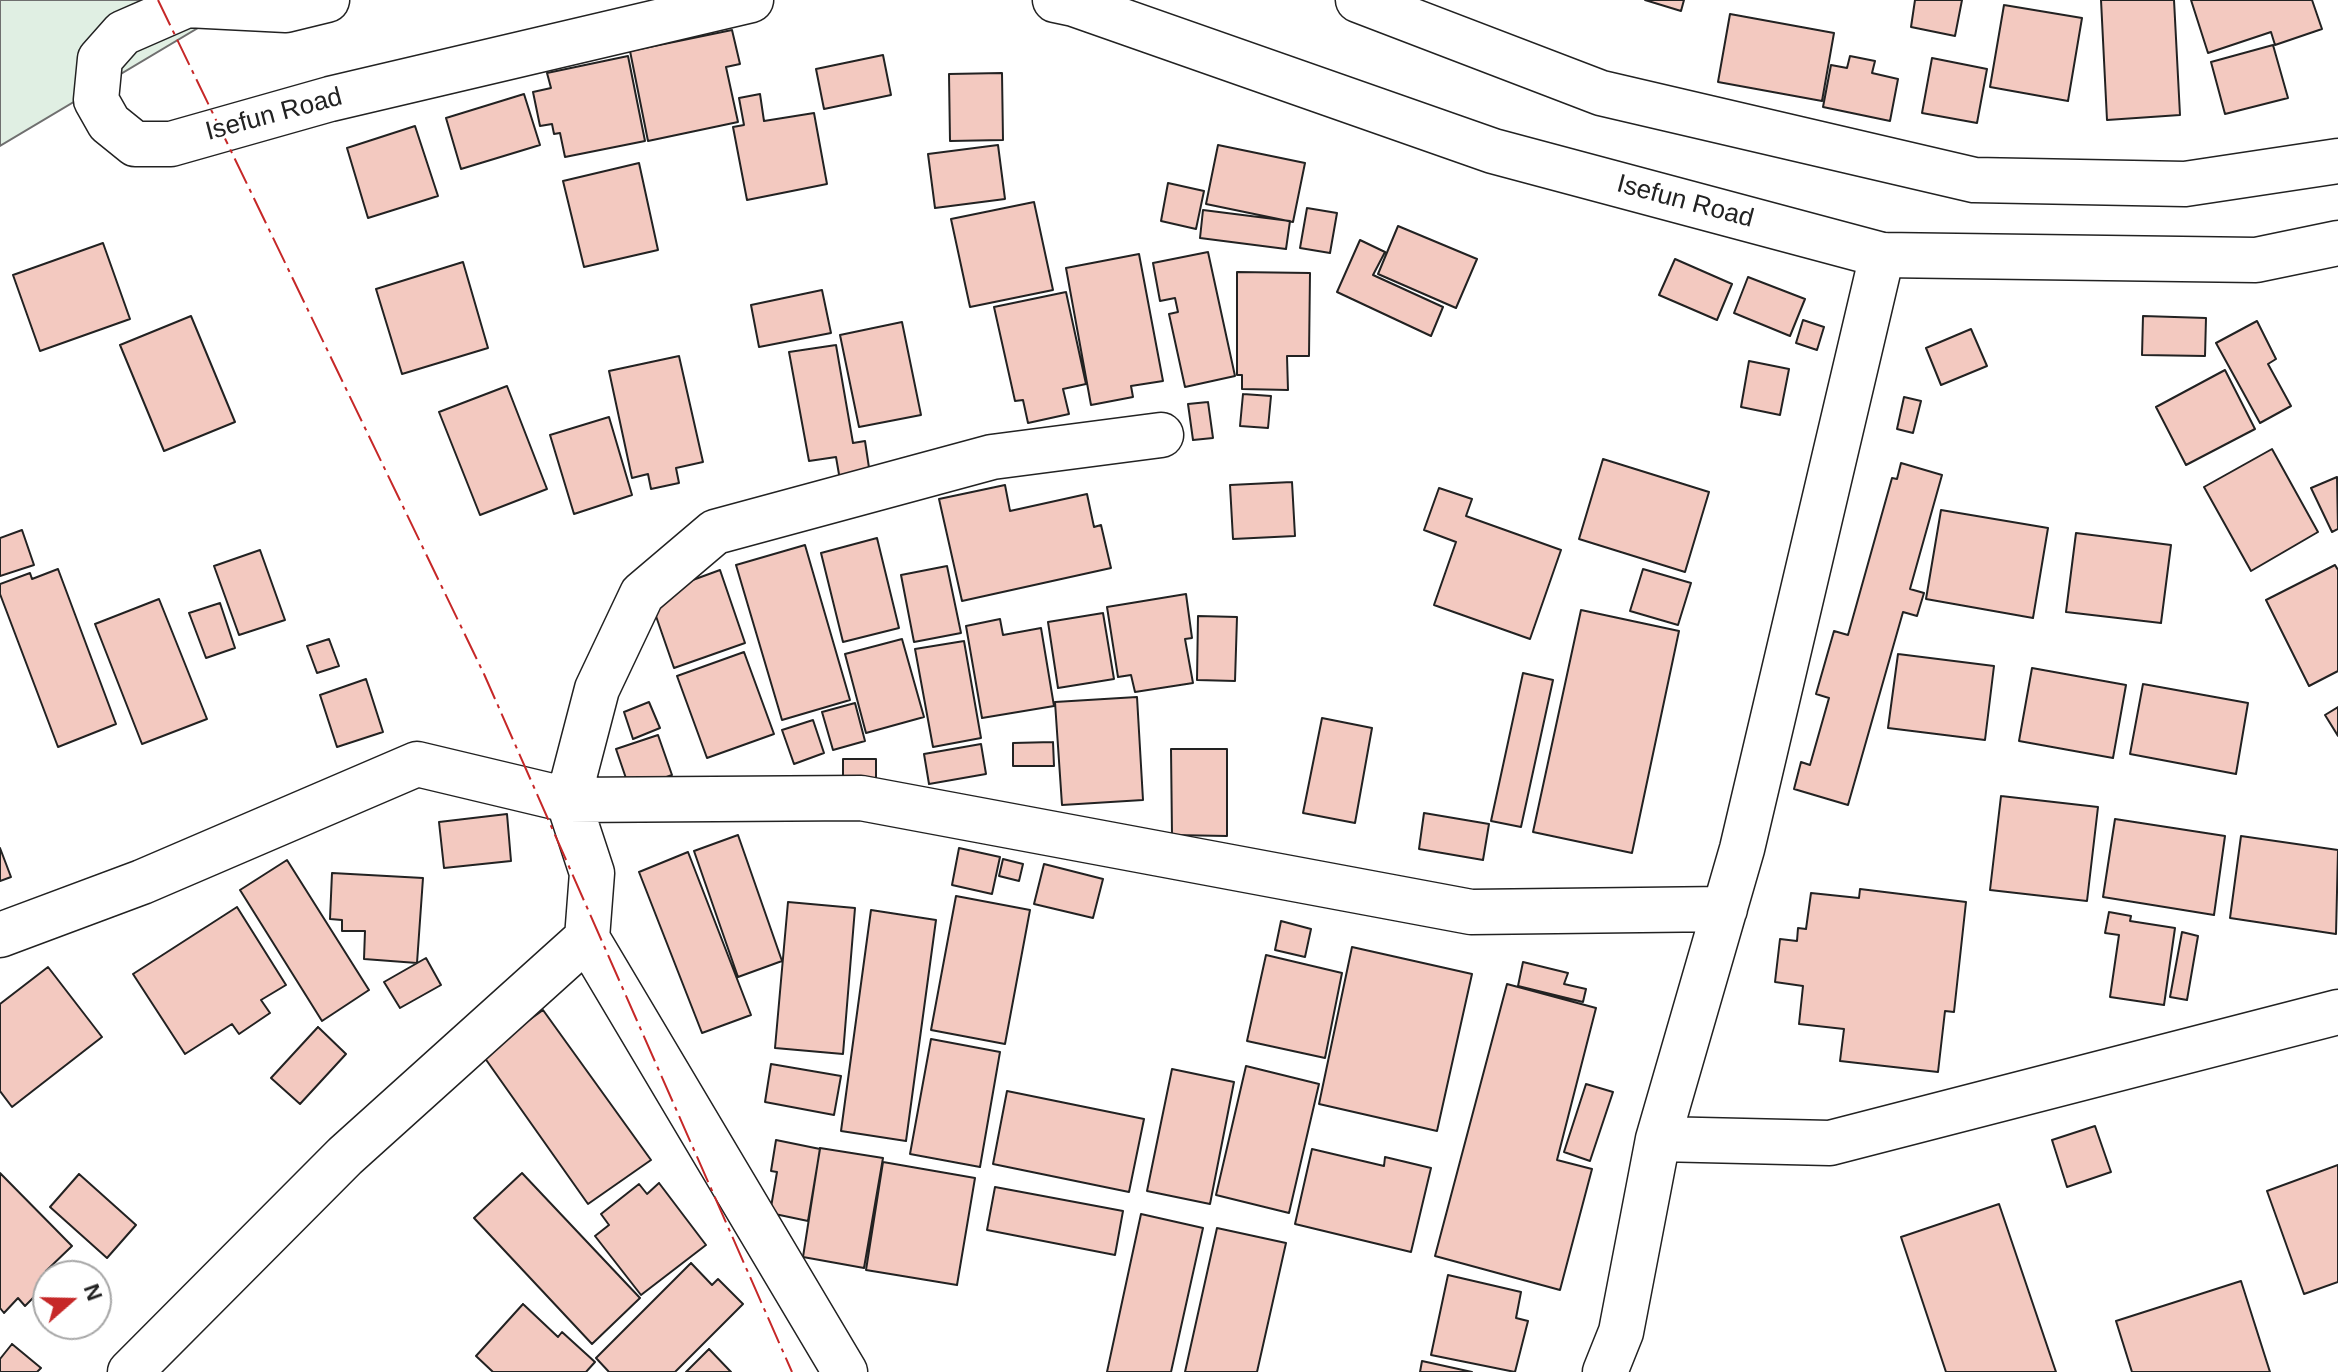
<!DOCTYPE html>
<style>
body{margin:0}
#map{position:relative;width:2338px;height:1372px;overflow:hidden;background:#fff;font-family:Helvetica,sans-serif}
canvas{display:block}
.north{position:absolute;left:32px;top:1260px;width:80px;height:80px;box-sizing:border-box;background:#fff;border:2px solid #a7a7a7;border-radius:50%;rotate:70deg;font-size:22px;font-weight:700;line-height:32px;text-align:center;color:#222}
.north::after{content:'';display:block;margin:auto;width:28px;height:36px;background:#c62828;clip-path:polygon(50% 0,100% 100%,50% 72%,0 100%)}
</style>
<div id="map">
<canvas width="2338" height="1372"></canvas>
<div class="north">N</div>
</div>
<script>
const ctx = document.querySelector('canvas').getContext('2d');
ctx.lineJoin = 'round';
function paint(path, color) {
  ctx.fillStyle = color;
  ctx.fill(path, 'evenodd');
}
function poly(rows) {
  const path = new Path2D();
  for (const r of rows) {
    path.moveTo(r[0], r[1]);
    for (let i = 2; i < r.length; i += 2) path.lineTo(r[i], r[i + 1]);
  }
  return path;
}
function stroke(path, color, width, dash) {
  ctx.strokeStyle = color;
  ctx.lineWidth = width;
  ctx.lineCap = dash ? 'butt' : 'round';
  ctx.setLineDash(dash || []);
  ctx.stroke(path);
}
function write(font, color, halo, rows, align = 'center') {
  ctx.font = font + ' Helvetica,sans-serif';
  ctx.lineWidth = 6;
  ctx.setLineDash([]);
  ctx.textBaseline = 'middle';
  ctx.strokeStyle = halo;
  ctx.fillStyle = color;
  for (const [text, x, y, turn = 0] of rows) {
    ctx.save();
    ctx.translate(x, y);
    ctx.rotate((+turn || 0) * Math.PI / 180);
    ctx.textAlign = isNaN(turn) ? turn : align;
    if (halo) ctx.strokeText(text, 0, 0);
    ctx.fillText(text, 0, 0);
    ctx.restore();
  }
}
const green = poly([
 [0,0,245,0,0,146,0,0]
]);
paint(green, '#e0efe3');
stroke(green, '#6f6f6f', 2);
const building = poly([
 [1645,0,1684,0,1681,11,1645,0],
 [1915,0,1962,0,1955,36,1911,27,1915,0],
 [2101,0,2174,0,2180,115,2107,120,2101,0],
 [2191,0,2312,0,2322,29,2275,45,2271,32,2208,53,2191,0],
 [2004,5,2082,18,2068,101,1990,87,2004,5],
 [1730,14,1834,33,1822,101,1718,82,1730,14],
 [732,30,740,64,726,67,738,122,648,141,630,51,732,30],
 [2273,45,2288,98,2225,114,2211,62,2273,45],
 [883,55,891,95,824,109,816,69,883,55],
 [628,56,645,141,565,157,560,133,554,134,552,124,540,126,533,92,551,88,547,73,628,56],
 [1850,56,1875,61,1872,73,1898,79,1890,121,1823,107,1831,65,1847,68,1850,56],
 [1932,58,1987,69,1977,123,1922,113,1932,58],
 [1002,73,1003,140,950,141,949,74,1002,73],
 [524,94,540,145,461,169,446,118,524,94],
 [760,94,764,121,814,113,827,184,747,200,733,127,744,125,739,98,760,94],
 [415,126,438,196,368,218,347,148,415,126],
 [998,145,1005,199,935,208,928,154,998,145],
 [1218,145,1305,163,1293,222,1206,204,1218,145],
 [639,163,658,250,584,267,563,181,639,163],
 [1168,183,1204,191,1196,229,1161,221,1168,183],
 [1034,202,1053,290,970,307,951,219,1034,202],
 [1307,208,1337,213,1330,253,1300,248,1307,208],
 [1203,210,1290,221,1286,249,1200,238,1203,210],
 [1398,226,1477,259,1456,308,1378,274,1398,226],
 [1360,240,1385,252,1373,275,1443,307,1431,336,1337,292,1360,240],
 [103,243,130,319,40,351,13,275,103,243],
 [1208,252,1235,376,1185,387,1169,314,1178,312,1175,298,1160,301,1153,263,1208,252],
 [1139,254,1163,381,1131,386,1133,397,1091,405,1066,268,1139,254],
 [1675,259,1732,284,1717,320,1659,295,1675,259],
 [463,262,488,348,402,374,376,289,463,262],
 [1237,272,1310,273,1309,356,1287,356,1288,390,1242,389,1242,375,1237,375,1237,272],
 [1748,277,1805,299,1790,336,1734,313,1748,277],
 [822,290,831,333,759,347,751,305,822,290],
 [1066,292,1086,384,1063,389,1069,414,1028,423,1023,400,1015,401,994,307,1066,292],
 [191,316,235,422,164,451,120,345,191,316],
 [2143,316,2206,318,2205,356,2142,355,2143,316],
 [1803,320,1824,327,1817,350,1796,343,1803,320],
 [2257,321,2276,359,2268,364,2291,406,2260,423,2216,343,2257,321],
 [902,322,921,415,859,427,840,335,902,322],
 [1971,329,1987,366,1941,385,1926,348,1971,329],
 [836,345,853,443,865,441,871,481,841,486,836,457,809,461,789,352,836,345],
 [679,356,703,462,676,468,679,483,651,489,648,474,632,478,609,371,679,356],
 [1749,361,1789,369,1780,415,1741,407,1749,361],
 [2225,370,2255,429,2186,465,2156,407,2225,370],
 [507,386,547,489,480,515,439,412,507,386],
 [1243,394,1271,396,1268,428,1240,426,1243,394],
 [1904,397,1921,401,1913,433,1897,429,1904,397],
 [1208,402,1213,438,1193,440,1188,404,1208,402],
 [609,417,632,495,574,514,550,435,609,417],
 [2272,449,2318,532,2251,571,2204,487,2272,449],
 [1603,459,1709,492,1685,572,1579,539,1603,459],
 [1901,463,1942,475,1910,589,1924,593,1917,616,1903,612,1848,805,1794,789,1801,762,1810,765,1829,698,1816,694,1834,631,1848,635,1892,478,1897,479,1901,463],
 [2337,477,2338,529,2332,532,2311,488,2337,477],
 [1292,482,1295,536,1233,539,1230,485,1292,482],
 [1005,485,1010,511,1087,494,1094,527,1101,525,1111,568,962,601,939,499,1005,485],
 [1439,488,1472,499,1466,516,1561,550,1530,639,1434,605,1456,542,1424,530,1439,488],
 [1941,510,2048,528,2033,618,1926,599,1941,510],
 [22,530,34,565,0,576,0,538,22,530],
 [2076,533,2171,545,2161,623,2066,612,2076,533],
 [877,538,899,628,843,642,821,553,877,538],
 [805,545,850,700,782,720,736,565,805,545],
 [260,550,285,620,239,635,214,566,260,550],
 [2335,565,2338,570,2338,671,2309,686,2266,600,2335,565],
 [947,566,961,633,914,642,901,575,947,566],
 [58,569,116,724,58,747,0,594,0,584,30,573,32,579,58,569],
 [1643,569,1691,583,1678,625,1630,611,1643,569],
 [720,570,745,643,674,668,649,596,720,570],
 [1186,594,1192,638,1185,639,1193,683,1135,692,1131,675,1118,677,1107,607,1186,594],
 [159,599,207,719,142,744,95,624,159,599],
 [220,603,235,648,206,658,189,613,220,603],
 [1581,610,1679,631,1632,853,1533,832,1581,610],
 [1103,613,1114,679,1058,688,1048,622,1103,613],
 [1198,616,1237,617,1235,681,1197,680,1198,616],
 [1000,619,1003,635,1041,628,1054,706,982,718,966,626,1000,619],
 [329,639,339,666,317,673,307,646,329,639],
 [902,639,924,717,866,733,845,654,902,639],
 [964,641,981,738,933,747,915,649,964,641],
 [744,652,774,734,707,758,677,676,744,652],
 [1898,654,1994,666,1985,740,1888,728,1898,654],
 [2032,668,2126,685,2113,758,2019,741,2032,668],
 [1523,673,1553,680,1521,827,1491,821,1523,673],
 [366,679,383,732,337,747,320,695,366,679],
 [2143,684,2248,703,2236,774,2130,754,2143,684],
 [1137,697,1143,800,1062,805,1055,702,1137,697],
 [649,702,660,728,633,739,624,712,649,702],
 [855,703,865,741,833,750,822,712,855,703],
 [2338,707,2338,736,2325,715,2338,707],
 [1322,718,1372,728,1355,823,1303,813,1322,718],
 [813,720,824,753,794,764,782,730,813,720],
 [658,735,672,775,630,790,616,749,658,735],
 [1053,742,1054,766,1013,766,1013,743,1053,742],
 [981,744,986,774,929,784,924,754,981,744],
 [1171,749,1227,749,1227,836,1172,835,1171,749],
 [843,759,876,759,876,782,843,781,843,759],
 [2001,796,2098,807,2087,901,1990,890,2001,796],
 [1424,813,1489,824,1483,860,1419,849,1424,813],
 [507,814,511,861,444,868,439,822,507,814],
 [2115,819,2225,836,2214,915,2103,897,2115,819],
 [738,835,782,961,738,977,694,851,738,835],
 [2241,836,2338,850,2336,934,2230,918,2241,836],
 [0,848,11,877,0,881,0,848],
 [959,848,1000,857,992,894,952,885,959,848],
 [688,852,751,1015,702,1033,639,872,688,852],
 [1003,859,1023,864,1019,881,999,876,1003,859],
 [287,860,369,990,322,1021,240,890,287,860],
 [1044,864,1103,879,1093,918,1034,904,1044,864],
 [332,873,423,878,417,963,364,959,365,931,342,931,342,920,330,919,332,873],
 [1860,889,1966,902,1954,1012,1945,1011,1938,1072,1840,1061,1844,1029,1799,1024,1803,986,1775,982,1780,939,1797,941,1798,928,1806,929,1811,893,1859,898,1860,889],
 [956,896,1030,910,1005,1044,931,1030,956,896],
 [788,902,855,908,843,1054,775,1048,788,902],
 [237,907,286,985,261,1000,270,1013,239,1034,232,1024,185,1054,133,974,237,907],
 [871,910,936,920,906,1141,841,1131,871,910],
 [2109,912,2131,916,2130,921,2175,928,2164,1005,2110,997,2119,935,2105,933,2109,912],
 [1281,921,1311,929,1305,957,1275,950,1281,921],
 [2182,932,2198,936,2187,1000,2170,997,2182,932],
 [1352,947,1472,974,1437,1131,1319,1104,1352,947],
 [1266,955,1342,973,1325,1058,1247,1041,1266,955],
 [426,958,441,985,400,1008,384,982,426,958],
 [1523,962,1568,973,1564,984,1586,989,1583,1002,1518,986,1523,962],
 [48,967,102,1037,12,1107,0,1091,0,1004,48,967],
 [1507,984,1596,1008,1557,1160,1592,1169,1560,1290,1435,1256,1507,984],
 [543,1010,651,1160,588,1204,482,1054,543,1010],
 [318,1027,346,1054,300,1104,271,1078,318,1027],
 [931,1039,1000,1052,980,1167,910,1154,931,1039],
 [771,1064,841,1076,834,1115,765,1102,771,1064],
 [1246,1066,1319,1084,1289,1213,1216,1195,1246,1066],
 [1172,1069,1234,1082,1210,1204,1147,1191,1172,1069],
 [1586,1084,1613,1092,1590,1161,1564,1152,1586,1084],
 [1007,1091,1144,1119,1129,1192,993,1164,1007,1091],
 [2095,1126,2111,1172,2067,1187,2052,1140,2095,1126],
 [776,1140,820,1149,808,1221,770,1213,777,1172,771,1171,776,1140],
 [820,1148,883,1158,864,1268,803,1257,820,1148],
 [1312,1149,1384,1166,1385,1157,1431,1168,1411,1252,1295,1224,1312,1149],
 [883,1162,975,1178,957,1285,866,1270,883,1162],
 [2338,1165,2338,1282,2304,1294,2267,1191,2338,1165],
 [0,1173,72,1246,46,1271,50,1276,48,1283,25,1306,18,1298,4,1313,0,1308,0,1173],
 [522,1173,640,1298,592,1344,474,1218,522,1173],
 [79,1174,136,1225,107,1258,50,1207,79,1174],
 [659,1183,706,1245,641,1295,595,1236,609,1225,601,1214,639,1184,647,1194,659,1183],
 [995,1187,1123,1211,1115,1255,987,1230,995,1187],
 [1999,1204,2056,1372,1946,1372,1901,1237,1999,1204],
 [1141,1214,1203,1228,1171,1372,1107,1372,1141,1214],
 [1217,1228,1286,1243,1257,1372,1185,1372,1217,1228],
 [691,1263,712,1285,718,1279,743,1304,675,1372,609,1372,596,1358,691,1263],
 [1448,1275,1521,1292,1516,1318,1528,1321,1515,1372,1431,1355,1448,1275],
 [2241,1281,2270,1372,2132,1372,2116,1321,2241,1281],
 [523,1304,558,1337,562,1332,595,1362,586,1372,493,1372,476,1356,523,1304],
 [12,1344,41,1368,37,1372,0,1372,0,1359,12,1344],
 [709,1349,731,1372,686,1372,709,1349],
 [1422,1361,1472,1372,1420,1372,1422,1361]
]);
paint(building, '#f3c9c0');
stroke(building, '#222', 2);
const street = poly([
 [0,935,142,882,417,764,568,800,861,798,1471,912,1725,909],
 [587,938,845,1372],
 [1658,1139,1830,1143,2338,1012],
 [130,1372,345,1156,587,938,592,873,568,800,597,689,642,594,715,532,992,457,1161,435],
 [1605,1372,1621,1332,1658,1139,1742,849,1882,255]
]);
const secondary = poly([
 [327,0,286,10,187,5,123,33,100,59,96,100,109,123,135,144,171,144,330,99,751,0],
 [1055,0,1074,4,1493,151,1882,255,2256,260,2338,243],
 [1358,0,1601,93,1974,180,2185,184,2338,161]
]);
stroke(street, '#222', 47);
stroke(secondary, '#222', 47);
stroke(street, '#fff', 44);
stroke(secondary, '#fff', 44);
stroke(poly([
 [158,0,484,674,792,1372]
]), '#c62828', 2, [28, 6, 4, 6]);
write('26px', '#222', '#fff', [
 ["Isefun Road",274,115,-15],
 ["Isefun Road",1685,202,15]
]);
</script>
